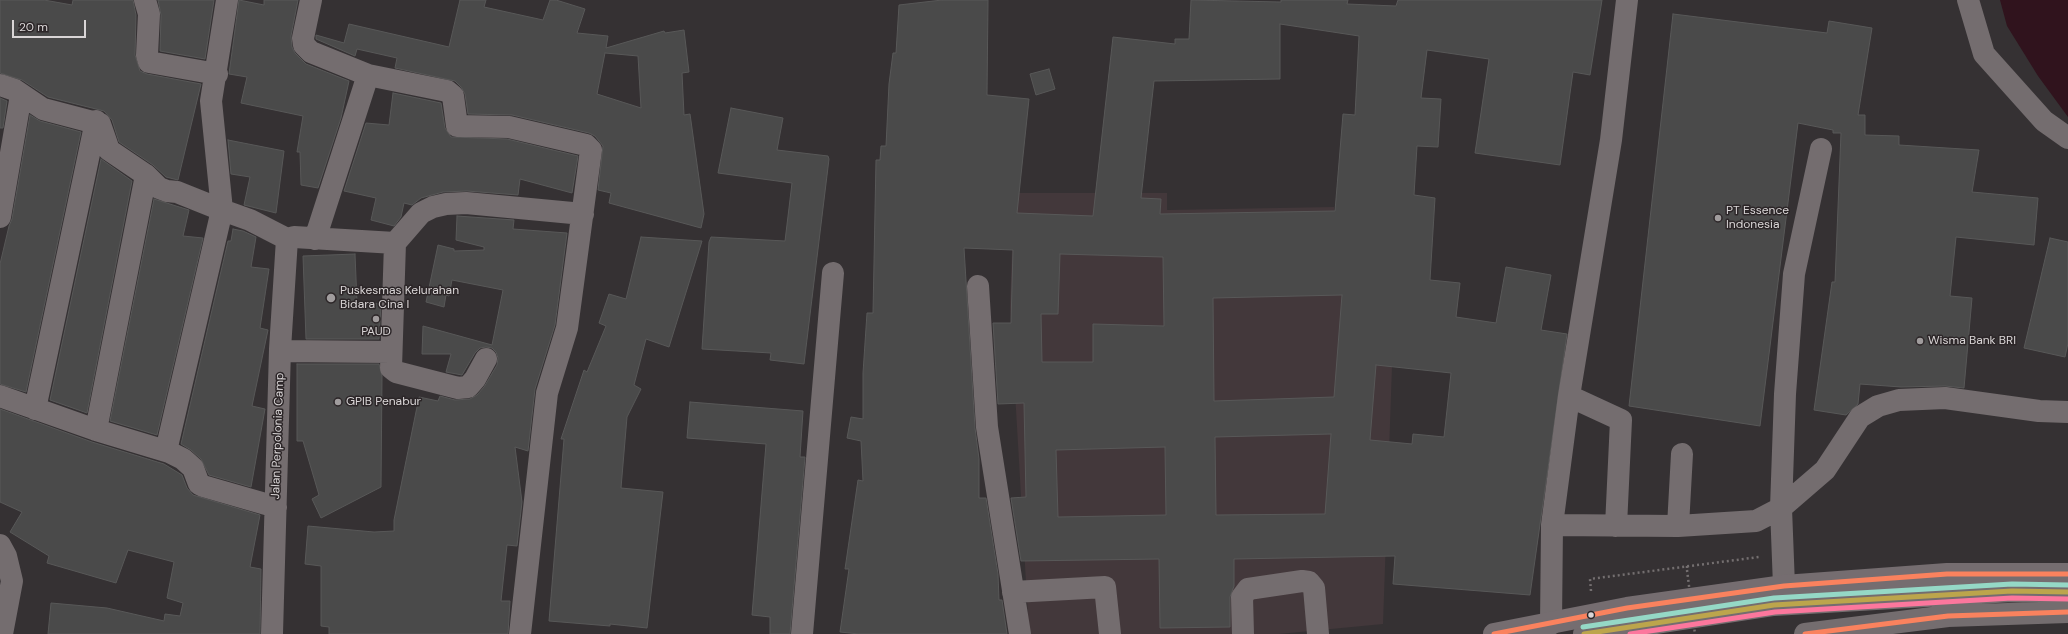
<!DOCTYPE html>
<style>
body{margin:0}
#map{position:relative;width:2068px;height:634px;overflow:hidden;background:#353133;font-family:"DM Sans",sans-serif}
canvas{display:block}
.scale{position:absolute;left:12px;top:20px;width:74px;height:18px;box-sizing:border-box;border:2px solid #d9d5d6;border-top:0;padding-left:5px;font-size:12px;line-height:14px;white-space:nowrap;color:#d9d5d6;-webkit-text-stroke:3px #2c2628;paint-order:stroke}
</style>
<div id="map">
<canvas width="2068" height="634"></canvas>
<div class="scale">20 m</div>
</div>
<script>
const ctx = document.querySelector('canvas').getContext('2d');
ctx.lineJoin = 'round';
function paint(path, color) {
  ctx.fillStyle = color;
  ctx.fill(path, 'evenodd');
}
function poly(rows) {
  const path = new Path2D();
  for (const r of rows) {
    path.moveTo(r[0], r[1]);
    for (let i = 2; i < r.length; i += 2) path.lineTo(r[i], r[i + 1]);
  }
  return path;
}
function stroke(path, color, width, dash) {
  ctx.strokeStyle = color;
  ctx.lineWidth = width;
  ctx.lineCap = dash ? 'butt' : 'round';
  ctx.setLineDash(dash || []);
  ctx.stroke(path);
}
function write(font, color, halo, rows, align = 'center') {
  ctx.font = font + ' "DM Sans",sans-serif';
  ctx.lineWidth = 3;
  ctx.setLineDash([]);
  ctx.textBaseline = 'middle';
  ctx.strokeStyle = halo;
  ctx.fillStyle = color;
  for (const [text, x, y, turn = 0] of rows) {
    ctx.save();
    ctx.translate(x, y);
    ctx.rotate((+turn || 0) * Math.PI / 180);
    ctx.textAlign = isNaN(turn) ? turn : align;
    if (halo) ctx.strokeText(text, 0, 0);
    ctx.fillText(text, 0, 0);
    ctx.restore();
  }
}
paint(poly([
 [1014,193,1167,193,1167,210,1334,207,1334,222,1397,224,1383,624,1279,634,1029,634,1010,306]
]), '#43383b');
paint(poly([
 [2000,0,2068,0,2068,117,2038,76,2007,26]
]), '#30131d');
const building = poly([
 [0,0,44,0,72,5,73,0,133,0,136,15,135,55,140,71,147,74,201,84,178,180,166,177,153,165,119,142,112,120,104,111,48,97,22,80,0,73,0,0],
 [158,0,214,0,205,59,160,51,161,15,158,0],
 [239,0,264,5,264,0,298,0,291,36,292,47,295,53,306,64,349,81,341,118,318,188,301,185,300,152,297,152,303,116,241,103,247,77,229,74,239,0],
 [460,0,486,0,484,7,543,20,550,0,556,0,585,9,577,33,608,36,606,48,664,31,665,33,684,30,689,72,682,73,684,115,690,114,704,214,701,228,609,203,611,193,598,190,603,146,595,136,589,133,512,115,468,114,465,94,461,87,455,81,395,68,397,58,357,49,355,56,316,39,316,35,344,43,349,24,449,47,460,0],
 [605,53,638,56,641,108,597,94,605,53],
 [942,0,988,0,987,95,1029,99,1017,213,1093,216,1113,37,1175,44,1175,39,1189,39,1191,0,1281,2,1281,0,1348,0,1347,4,1396,6,1398,0,1602,0,1590,75,1573,72,1560,165,1475,153,1489,59,1427,50,1421,98,1441,99,1438,147,1417,146,1414,195,1435,198,1430,280,1460,283,1456,317,1496,323,1506,267,1551,275,1541,330,1567,334,1530,595,1393,584,1395,556,1234,559,1234,586,1230,597,1230,627,1160,628,1159,559,1021,561,1011,498,1026,497,1024,403,998,404,993,323,1011,323,1013,250,964,248,975,428,979,459,979,498,986,498,998,574,999,600,1002,600,1007,634,859,634,840,632,849,569,845,569,858,480,863,481,861,441,847,438,851,417,863,419,863,373,867,313,873,313,876,160,880,160,881,146,886,146,889,84,893,53,896,53,899,5,942,0],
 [1280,24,1359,36,1355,115,1343,114,1335,211,1160,214,1161,199,1141,198,1154,81,1280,79,1280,24],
 [1060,254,1163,257,1164,326,1093,324,1093,362,1042,362,1041,314,1058,314,1060,254],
 [1342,295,1334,397,1214,401,1213,298,1342,295],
 [1376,365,1451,373,1444,437,1413,434,1412,444,1370,440,1376,365],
 [1331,434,1325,514,1216,515,1215,437,1331,434],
 [1165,447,1166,515,1058,517,1056,450,1165,447],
 [1673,14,1827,33,1829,21,1872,28,1858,115,1865,115,1865,135,1899,136,1899,145,1979,150,1972,192,2038,198,2034,245,1956,237,1950,296,1972,298,1964,388,1945,386,1901,387,1860,384,1858,404,1846,415,1814,410,1832,282,1835,282,1841,133,1833,133,1833,130,1798,123,1760,426,1629,406,1673,14],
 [1049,69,1055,89,1036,95,1030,74,1049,69],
 [393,93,441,103,445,128,451,137,507,139,578,156,572,193,520,179,518,195,467,191,443,192,421,198,412,205,404,203,401,217,394,226,371,220,376,198,344,191,366,123,389,125,393,93],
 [0,98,7,101,3,128,0,128,0,98],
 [731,108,783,118,777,150,828,156,829,159,804,364,770,360,771,353,702,349,709,242,711,237,785,241,792,183,718,173,731,108],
 [30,115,40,121,81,132,26,392,0,384,0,264,9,226,12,219,30,115],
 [228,140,284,151,276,213,244,205,250,177,231,174,228,140],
 [101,159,132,181,87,413,50,400,101,159],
 [154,199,189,210,183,236,203,238,157,435,110,421,154,199],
 [457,216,514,220,513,229,567,233,555,325,535,389,528,451,515,447,522,502,517,546,507,545,501,601,510,601,508,634,329,634,329,627,321,626,321,566,305,564,308,526,374,532,394,531,394,520,419,397,438,401,440,396,455,400,470,399,477,395,484,387,497,365,498,358,496,352,492,348,486,347,480,348,475,353,462,375,446,372,451,354,422,354,423,326,492,345,503,290,452,280,449,296,446,295,444,307,426,302,438,245,454,249,454,251,484,250,484,247,456,240,457,216],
 [233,229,243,231,256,237,251,267,269,269,260,328,268,330,252,406,265,409,251,487,209,475,201,459,191,450,181,444,228,241,231,241,233,229],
 [641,237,702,241,669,347,646,339,634,385,641,389,627,417,621,488,663,492,647,628,610,624,610,626,549,621,564,439,561,439,584,370,587,372,606,326,599,323,609,294,626,299,641,237],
 [2050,238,2068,242,2068,343,2065,357,2024,348,2050,238],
 [355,254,357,302,381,304,379,339,306,339,303,256,355,254],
 [297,364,379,364,382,376,381,487,321,518,312,499,319,495,303,441,297,441,297,364],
 [690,402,803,411,800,457,805,457,790,634,770,634,770,617,752,615,766,444,687,438,690,402],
 [0,409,92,442,164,464,182,475,187,488,193,495,260,515,250,567,261,569,260,634,48,634,51,603,107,608,164,621,165,614,180,616,183,603,167,598,174,562,128,550,116,583,47,563,49,556,10,532,22,512,0,502,0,409]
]);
paint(building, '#4a4a4a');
stroke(building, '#585858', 1);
stroke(poly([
 [1687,566,1687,570],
 [1591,591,1590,579,1759,557]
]), '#746f70', 2.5, [2, 3]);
stroke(poly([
 [145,0,149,14,147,55,149,62,217,74],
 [227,0,211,101,222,210,250,220,287,239,294,237,395,243],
 [311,0,303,38,304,45,311,52,368,75,315,239],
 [1968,0,1984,54,2044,121,2068,138],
 [368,75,447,91,453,96,457,126,509,127,586,145,591,150,567,328,547,393,520,634],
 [0,85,15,90,43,109,100,124,109,150,146,175,159,188,167,191,177,192,222,210,166,451],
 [0,217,21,95],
 [978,286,987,427,1020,634],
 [281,351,391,352],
 [486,359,475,379,468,387,458,388,396,372,391,368,395,243,421,213,433,207,446,204,466,203,583,214],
 [0,396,96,430,169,452,183,459,193,468,199,484,203,486,276,507],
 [1569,396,1621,420,1616,526],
 [35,409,96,121],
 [96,430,146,175],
 [1552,525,1678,526,1756,521,1781,508,1825,470,1860,417,1878,406,1899,400,1945,398,2039,411,2068,412],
 [1678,526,1682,454],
 [0,545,6,556,12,581,2,634],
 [1784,586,1781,508,1785,394,1794,274,1821,149],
 [1013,592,1105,587,1110,634],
 [1551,624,1552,525,1569,396,1611,140,1627,0],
 [272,634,280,349,287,239],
 [802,634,833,273],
 [1243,634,1242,597,1248,589,1302,581,1309,582,1314,588,1318,634],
 [1584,634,1774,605,2012,591,2068,592],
 [1805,634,1948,616,2068,612]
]), '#746d6f', 22);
stroke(poly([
 [1494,634,1627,608,1784,586,1947,574,2068,574]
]), '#756d70', 22);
stroke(poly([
 [1687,570,1695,634]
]), '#746f70', 2.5, [2, 3]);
stroke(poly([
 [1494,634,1627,608,1784,586,1947,574,2068,574],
 [1805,634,1948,616,2068,612]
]), '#fa825e', 5);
stroke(poly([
 [1630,634,1775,612,2012,598,2068,599]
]), '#fc779d', 5);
stroke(poly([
 [1583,627,1774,598,2012,584,2068,585]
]), '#95d8c6', 5);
stroke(poly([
 [1584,634,1774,605,2012,591,2068,592]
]), '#bca54c', 5);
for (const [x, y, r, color] of [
 [1718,218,4,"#a09c9d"],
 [331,298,5,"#a09c9d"],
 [376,319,4,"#a09c9d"],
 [1920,341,4,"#a09c9d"],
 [338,402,4,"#a09c9d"],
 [1591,615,3.5,"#d9d5d6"]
]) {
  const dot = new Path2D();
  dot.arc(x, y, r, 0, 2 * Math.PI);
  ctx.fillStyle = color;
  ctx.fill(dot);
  stroke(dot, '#2c2628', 1.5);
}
write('12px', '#d9d5d6', '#2c2628', [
 ["PT Essence",1726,211],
 ["Indonesia",1726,225],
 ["Puskesmas Kelurahan",340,291],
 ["Bidara Cina I",340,305],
 ["PAUD",376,332,"center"],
 ["Wisma Bank BRI",1928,341],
 ["GPIB Penabur",346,402]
], 'left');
write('12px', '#d9d5d6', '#2c2628', [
 ["Jalan Perpolonia Camp",278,436,-88]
]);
</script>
